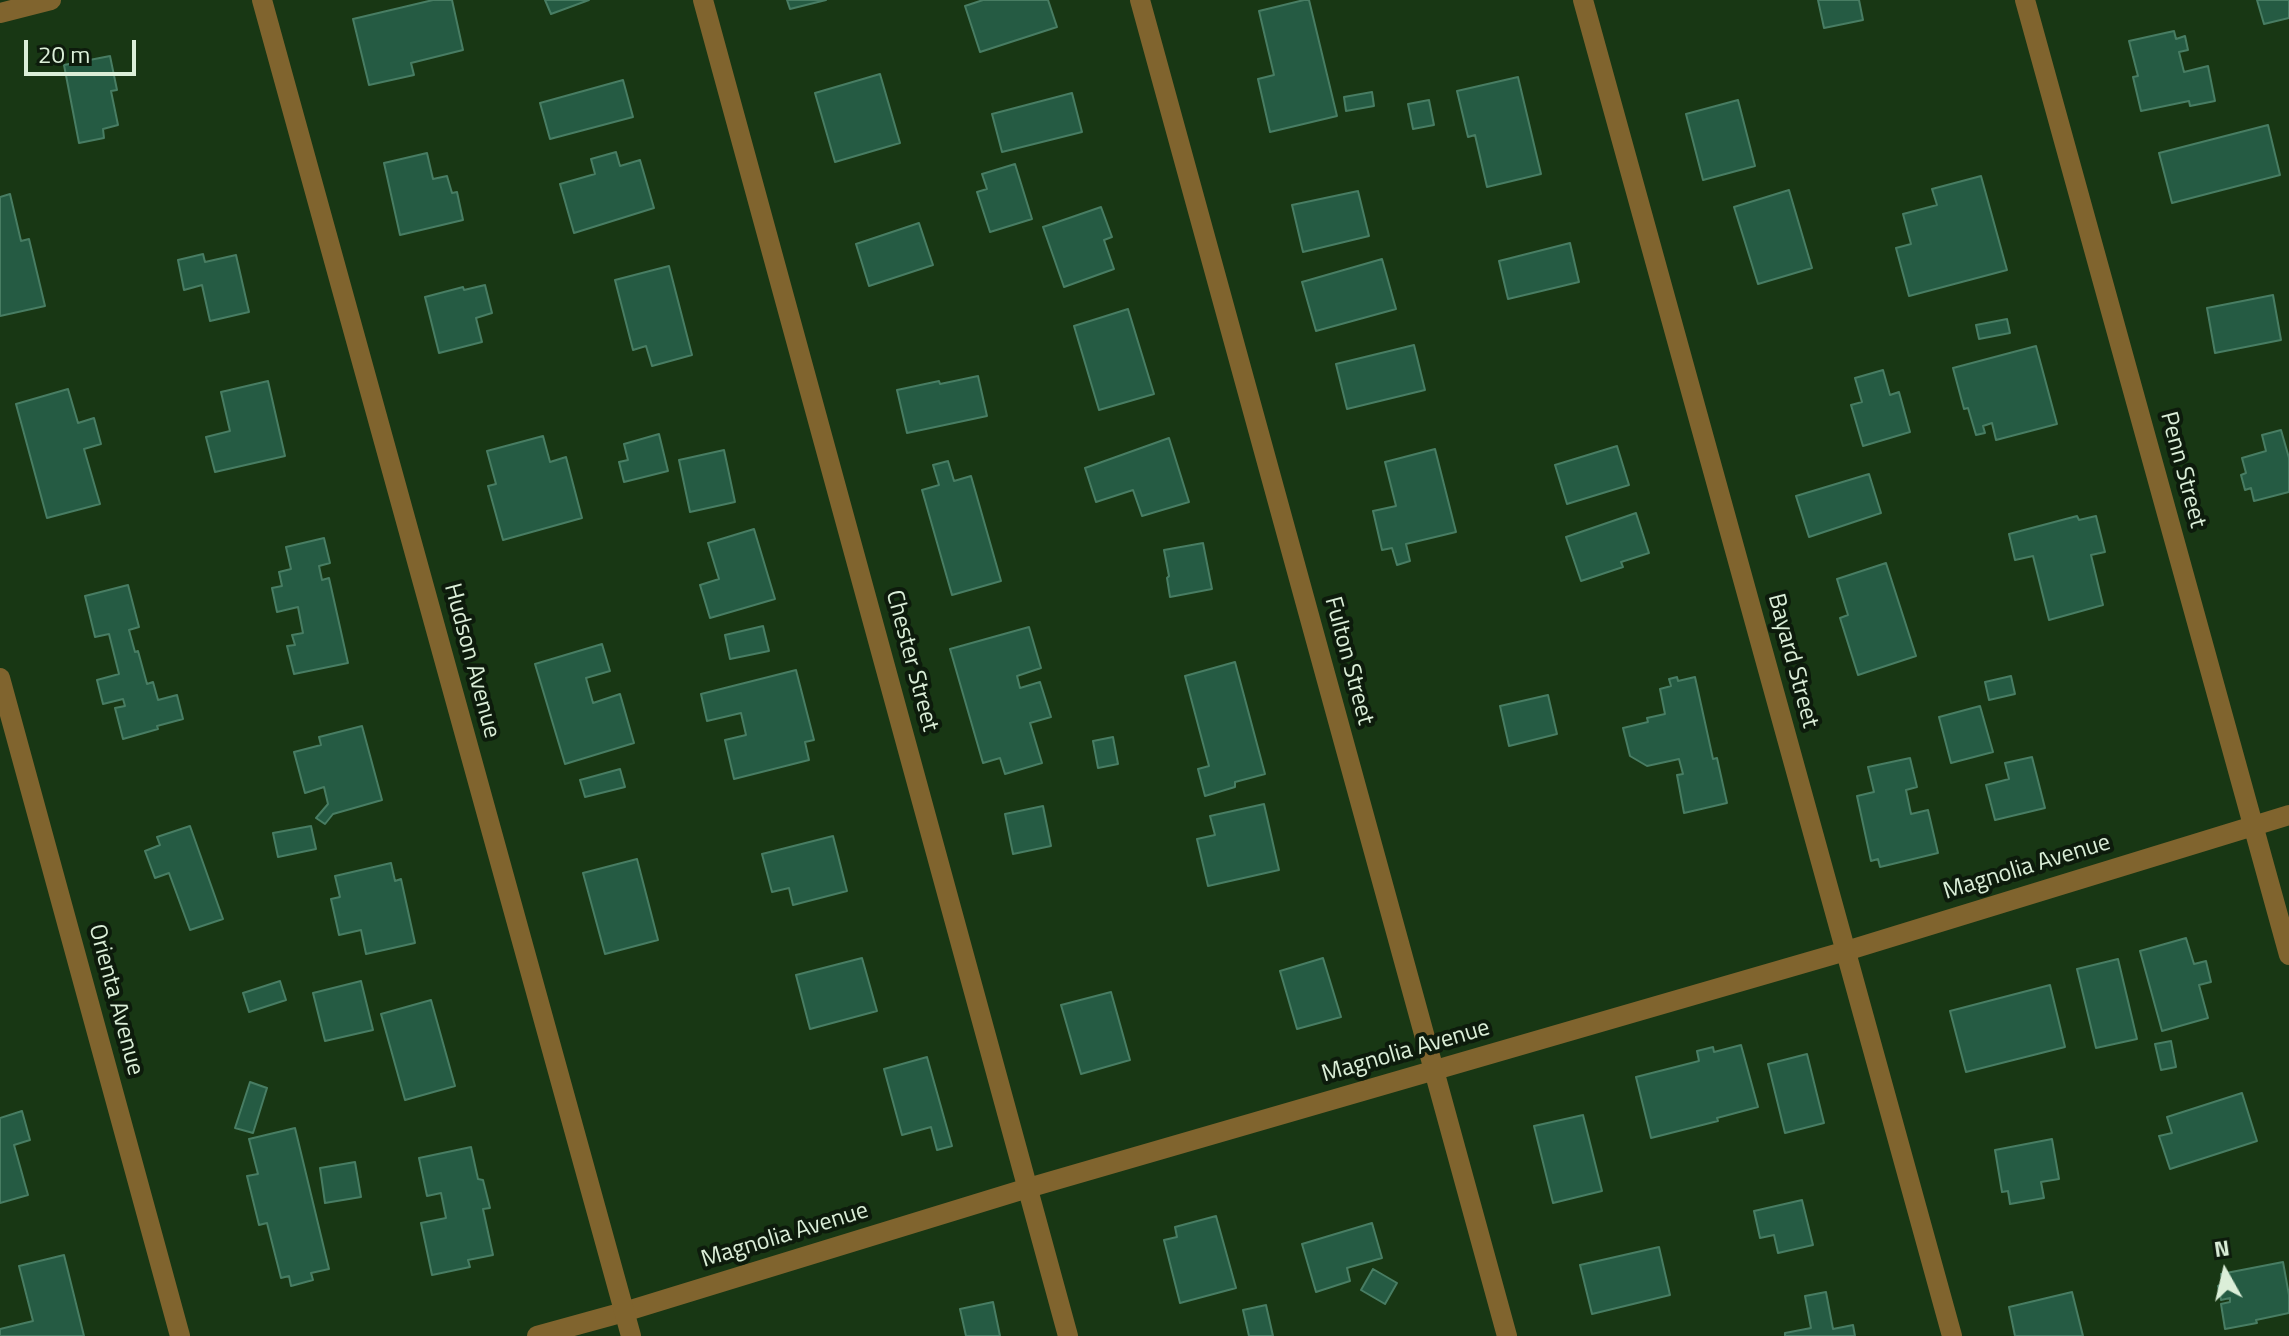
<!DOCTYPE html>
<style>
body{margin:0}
#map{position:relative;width:2289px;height:1336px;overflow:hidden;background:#183714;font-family:"Titillium Web",sans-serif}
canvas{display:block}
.north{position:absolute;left:2185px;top:1232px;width:80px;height:80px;-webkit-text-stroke:6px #0d1b0c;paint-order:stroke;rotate:352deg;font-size:22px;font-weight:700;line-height:32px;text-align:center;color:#dbeed8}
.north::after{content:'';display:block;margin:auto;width:28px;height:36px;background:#dbeed8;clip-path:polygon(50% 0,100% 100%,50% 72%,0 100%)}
.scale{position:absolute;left:24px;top:40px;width:112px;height:36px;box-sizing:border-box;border:4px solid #dbeed8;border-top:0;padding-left:10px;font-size:24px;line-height:28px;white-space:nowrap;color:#dbeed8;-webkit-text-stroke:6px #0d1b0c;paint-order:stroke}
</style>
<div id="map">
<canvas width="2289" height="1336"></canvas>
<div class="north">N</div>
<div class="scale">20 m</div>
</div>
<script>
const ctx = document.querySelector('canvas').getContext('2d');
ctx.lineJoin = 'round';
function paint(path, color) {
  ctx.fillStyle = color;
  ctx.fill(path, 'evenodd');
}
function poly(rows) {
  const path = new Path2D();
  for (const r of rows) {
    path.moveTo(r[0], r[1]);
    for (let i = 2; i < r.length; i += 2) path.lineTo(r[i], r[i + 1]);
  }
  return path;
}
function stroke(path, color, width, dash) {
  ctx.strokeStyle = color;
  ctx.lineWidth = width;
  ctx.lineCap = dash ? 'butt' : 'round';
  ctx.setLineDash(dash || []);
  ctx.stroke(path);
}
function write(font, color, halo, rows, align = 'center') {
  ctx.font = font + ' "Titillium Web",sans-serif';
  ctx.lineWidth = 8;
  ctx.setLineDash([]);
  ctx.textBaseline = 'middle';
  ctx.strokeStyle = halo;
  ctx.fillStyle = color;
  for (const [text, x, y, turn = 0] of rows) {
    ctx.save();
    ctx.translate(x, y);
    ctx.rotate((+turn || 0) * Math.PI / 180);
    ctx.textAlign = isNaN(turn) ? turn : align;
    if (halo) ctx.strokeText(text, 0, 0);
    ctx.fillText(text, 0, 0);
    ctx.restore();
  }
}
const building = poly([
 [433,0,452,0,463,50,411,63,414,75,369,85,353,19,433,0],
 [545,0,589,0,551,14,545,0],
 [787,0,826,0,790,9,787,0],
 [983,0,1048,0,1057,27,980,52,965,6,983,0],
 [1304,0,1309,0,1337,116,1270,132,1258,79,1274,75,1259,11,1304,0],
 [1818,0,1859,0,1863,20,1824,28,1818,0],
 [2257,0,2289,0,2289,18,2264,24,2257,0],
 [2174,31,2176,39,2185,36,2188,50,2179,52,2184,72,2208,66,2215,101,2190,106,2189,101,2141,111,2133,77,2138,76,2129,41,2174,31],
 [110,56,117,90,111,91,118,125,103,129,104,138,79,143,64,65,110,56],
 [880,74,900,143,835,162,815,93,880,74],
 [1518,77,1541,174,1487,187,1475,135,1468,137,1457,91,1518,77],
 [623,80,633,117,550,139,540,103,623,80],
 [1372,92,1374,106,1346,111,1344,97,1372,92],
 [1072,93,1082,132,1002,152,992,114,1072,93],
 [1429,100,1434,125,1413,129,1408,104,1429,100],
 [1738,100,1755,166,1703,180,1686,114,1738,100],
 [2268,125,2280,175,2172,203,2159,153,2268,125],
 [616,152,620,166,640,160,654,208,574,233,560,184,595,174,591,159,616,152],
 [427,153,433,179,447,176,452,193,457,192,463,220,400,235,384,163,427,153],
 [1015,164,1032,219,990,232,977,192,987,189,982,174,1015,164],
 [1981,176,2007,270,1909,296,1896,248,1911,244,1903,214,1937,205,1932,189,1981,176],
 [1789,190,1812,268,1758,284,1734,207,1789,190],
 [1358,191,1369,236,1303,252,1292,205,1358,191],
 [10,194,21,241,29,239,45,306,0,316,0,197,10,194],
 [1101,207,1112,237,1104,240,1114,269,1064,287,1043,227,1101,207],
 [919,223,933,265,869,286,856,244,919,223],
 [1570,243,1579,282,1508,299,1499,261,1570,243],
 [203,254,205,262,236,255,249,312,210,321,202,285,184,290,178,260,203,254],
 [1382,259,1396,309,1316,331,1302,282,1382,259],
 [669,266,692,355,652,366,646,346,633,350,615,280,669,266],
 [485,285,492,313,476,318,482,342,439,353,425,297,463,287,464,290,485,285],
 [2273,295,2281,340,2215,353,2207,308,2273,295],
 [1128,309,1154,394,1099,410,1074,326,1128,309],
 [2007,319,2010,333,1979,339,1976,325,2007,319],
 [1414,345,1425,390,1347,409,1336,364,1414,345],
 [2036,346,2057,424,1996,440,1992,423,1983,426,1985,433,1976,435,1968,408,1964,409,1953,368,2036,346],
 [1883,370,1890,395,1899,392,1910,432,1863,446,1851,405,1862,402,1855,378,1883,370],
 [978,376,987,416,907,433,897,390,939,381,940,384,978,376],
 [268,381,285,456,215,472,206,437,230,431,221,392,268,381],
 [68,389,78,423,94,418,101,444,84,449,100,504,47,518,16,404,68,389],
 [2281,430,2289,458,2289,492,2254,501,2251,488,2245,490,2241,475,2246,473,2242,458,2266,451,2262,435,2281,430],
 [659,434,668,471,624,482,619,462,628,460,624,444,659,434],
 [543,436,550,462,566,457,582,518,503,540,488,486,496,484,487,451,543,436],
 [1169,438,1189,502,1142,516,1133,490,1096,502,1085,468,1169,438],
 [1617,446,1629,485,1567,504,1555,465,1617,446],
 [1435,449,1456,532,1406,544,1410,561,1397,565,1392,548,1382,550,1373,511,1396,506,1385,462,1435,449],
 [724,450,735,502,690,512,679,460,724,450],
 [948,461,954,481,971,476,1001,581,952,595,922,490,939,485,933,465,948,461],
 [1869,474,1881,513,1809,537,1796,496,1869,474],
 [1636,513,1649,553,1621,562,1623,567,1581,581,1566,537,1636,513],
 [2077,516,2079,520,2096,516,2105,552,2091,555,2103,605,2049,620,2033,556,2015,560,2009,534,2077,516],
 [754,529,775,599,710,618,700,585,719,579,708,543,754,529],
 [324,538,330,563,319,566,322,580,329,578,348,663,294,674,287,646,295,645,292,635,303,633,298,607,277,612,272,588,282,586,279,572,291,569,286,547,324,538],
 [1203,543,1212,589,1170,597,1167,578,1169,576,1164,550,1203,543],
 [1886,563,1916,656,1858,675,1840,618,1848,615,1837,579,1886,563],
 [128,585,139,627,129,630,135,652,138,651,147,684,153,682,158,700,177,695,183,719,157,726,158,729,123,739,115,708,125,706,123,699,103,704,97,680,119,674,109,634,95,637,85,596,128,585],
 [763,626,769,651,730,659,725,635,763,626],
 [1029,627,1041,668,1017,676,1020,688,1040,682,1051,717,1030,723,1042,763,1005,774,1000,758,983,763,950,649,1029,627],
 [602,644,610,671,586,678,593,703,620,694,634,743,565,764,535,664,602,644],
 [1235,662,1265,774,1235,782,1235,787,1205,796,1198,769,1209,766,1185,676,1235,662],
 [796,670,814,740,805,742,809,760,734,779,725,740,746,735,741,713,707,721,701,694,796,670],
 [2011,676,2015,694,1989,700,1985,682,2011,676],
 [1677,677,1678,681,1695,677,1713,759,1717,758,1727,803,1684,813,1677,775,1683,774,1679,759,1647,766,1630,756,1623,728,1648,722,1647,718,1665,714,1660,689,1671,686,1669,679,1677,677],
 [1548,695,1557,734,1509,746,1500,706,1548,695],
 [1980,706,1993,752,1951,763,1939,717,1980,706],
 [362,726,382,800,333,814,325,824,316,818,328,804,324,787,305,793,294,752,321,745,319,737,362,726],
 [1113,737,1118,764,1098,768,1093,741,1113,737],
 [2032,757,2045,808,1995,820,1986,785,2009,779,2005,763,2032,757],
 [1910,758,1917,787,1906,790,1911,814,1928,810,1938,853,1880,867,1878,859,1871,861,1857,796,1874,792,1868,767,1910,758],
 [620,769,625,787,585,797,580,780,620,769],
 [1264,804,1279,870,1208,886,1197,839,1215,835,1210,816,1264,804],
 [1043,806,1051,846,1013,854,1005,814,1043,806],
 [190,826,223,919,190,930,169,873,155,878,145,851,160,845,157,837,190,826],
 [311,826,316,849,278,857,273,833,311,826],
 [833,836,847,891,793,905,789,888,772,892,762,854,833,836],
 [637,859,658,940,605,954,583,873,637,859],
 [391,863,395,881,401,879,415,943,366,954,361,930,339,935,331,899,340,897,335,876,391,863],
 [2186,938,2194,964,2206,961,2211,982,2199,985,2208,1018,2162,1031,2140,951,2186,938],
 [862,958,877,1011,810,1029,796,975,862,958],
 [1323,958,1341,1017,1297,1029,1280,971,1323,958],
 [2118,959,2137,1039,2096,1048,2077,969,2118,959],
 [280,981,286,1000,249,1012,243,993,280,981],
 [361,981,373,1030,325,1041,313,993,361,981],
 [2050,985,2065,1047,1966,1072,1950,1011,2050,985],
 [1111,992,1130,1060,1081,1074,1061,1005,1111,992],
 [431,1000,455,1086,405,1100,381,1014,431,1000],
 [2171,1041,2176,1067,2161,1070,2155,1044,2171,1041],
 [1741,1045,1758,1107,1717,1118,1718,1121,1651,1138,1636,1077,1699,1061,1697,1051,1713,1047,1714,1052,1741,1045],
 [1807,1054,1824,1123,1785,1133,1768,1064,1807,1054],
 [927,1057,952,1146,937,1150,931,1127,902,1135,884,1069,927,1057],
 [250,1082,267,1088,253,1133,235,1128,250,1082],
 [2242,1093,2257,1141,2170,1169,2159,1136,2172,1133,2167,1117,2242,1093],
 [22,1111,30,1140,14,1145,28,1195,0,1203,0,1118,22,1111],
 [1583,1115,1602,1191,1553,1203,1534,1126,1583,1115],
 [295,1128,329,1269,311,1273,313,1280,291,1286,289,1276,281,1278,267,1223,259,1225,247,1176,258,1174,249,1139,295,1128],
 [2052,1139,2059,1179,2041,1182,2044,1198,2010,1204,2008,1191,2002,1192,1995,1150,2052,1139],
 [471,1147,478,1179,483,1180,490,1208,483,1209,493,1255,468,1260,470,1267,432,1275,421,1223,446,1218,441,1193,427,1196,419,1158,471,1147],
 [355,1162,361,1197,325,1203,320,1168,355,1162],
 [1802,1200,1813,1245,1778,1253,1774,1235,1760,1238,1754,1211,1802,1200],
 [1216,1216,1236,1288,1180,1303,1164,1240,1177,1237,1175,1227,1216,1216],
 [1372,1223,1382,1258,1347,1268,1350,1281,1316,1292,1302,1244,1372,1223],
 [1659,1247,1670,1295,1592,1314,1580,1265,1659,1247],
 [64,1255,84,1336,0,1336,0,1329,33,1321,19,1266,64,1255],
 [2283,1262,2289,1295,2289,1313,2256,1320,2257,1323,2225,1329,2221,1304,2230,1302,2230,1298,2221,1300,2218,1286,2223,1284,2221,1274,2283,1262],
 [1373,1269,1397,1283,1385,1304,1361,1290,1373,1269],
 [1826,1292,1833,1329,1853,1325,1855,1336,1785,1336,1785,1333,1811,1328,1805,1296,1826,1292],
 [2072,1292,2083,1336,2015,1336,2009,1307,2072,1292],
 [993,1302,1000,1336,966,1336,960,1309,993,1302],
 [1266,1305,1273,1336,1249,1336,1243,1310,1266,1305]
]);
paint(building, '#255b43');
stroke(building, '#487d63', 2);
stroke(poly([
 [703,0,1068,1336],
 [1140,0,1507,1336],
 [1583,0,1952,1336],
 [2025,0,2289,955],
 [0,13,51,0],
 [0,678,180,1336],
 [537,1336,624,1312,1028,1188,1846,951,2289,815]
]), '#80642e', 20);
stroke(poly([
 [262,0,631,1336]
]), '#80642e', 20);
write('24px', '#dbeed8', '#0d1b0c', [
 ["Penn Street",2182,470,75],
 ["Hudson Avenue",471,661,75],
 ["Chester Street",911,661,75],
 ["Fulton Street",1348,661,75],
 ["Bayard Street",1792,661,75],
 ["Magnolia Avenue",2027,868,-17],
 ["Orienta Avenue",115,1000,75],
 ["Magnolia Avenue",1406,1052,-16],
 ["Magnolia Avenue",785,1236,-17]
]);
</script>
